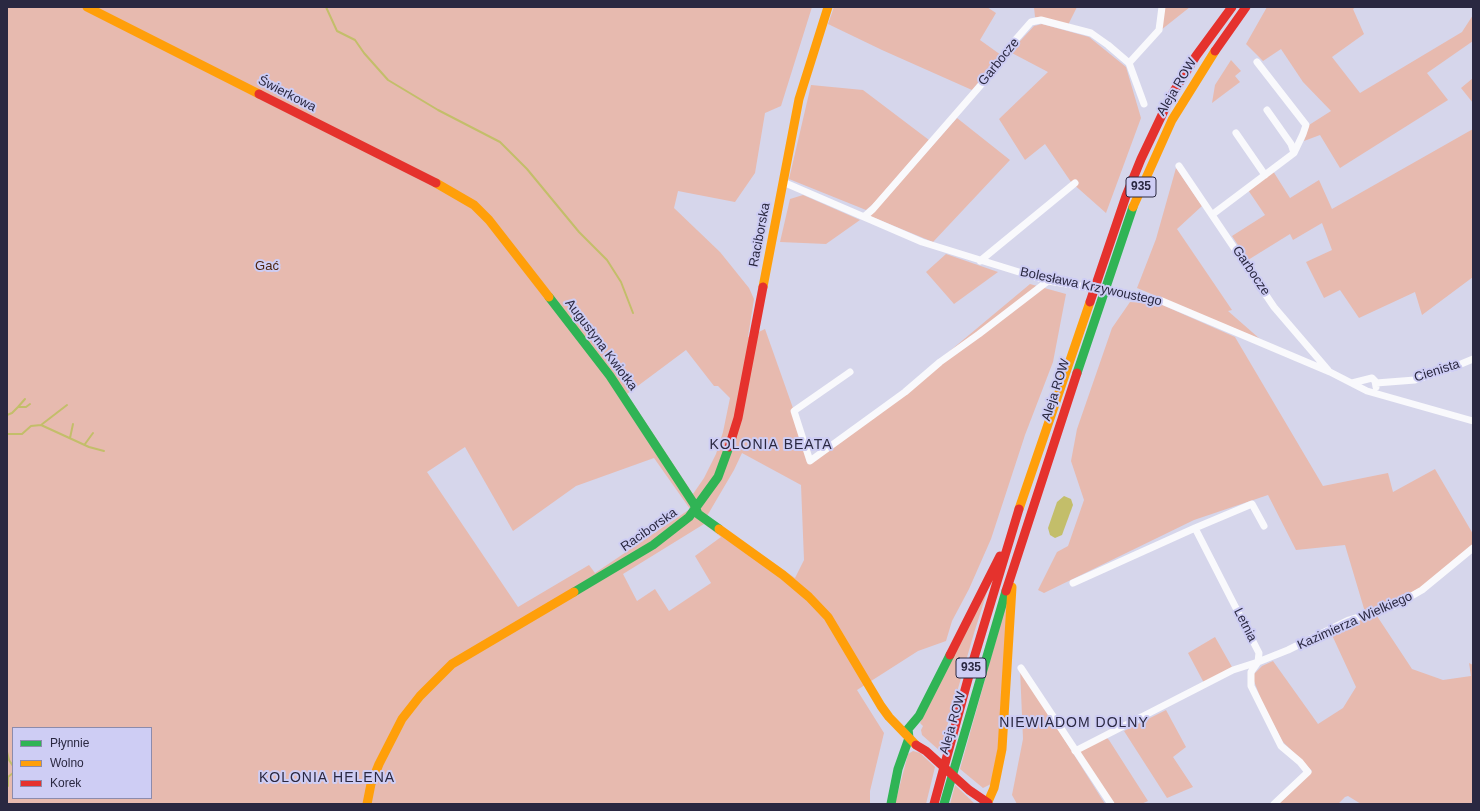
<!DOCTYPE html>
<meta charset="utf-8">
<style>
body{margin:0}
#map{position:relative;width:1480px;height:811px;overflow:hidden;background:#d6d6eb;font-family:Helvetica,sans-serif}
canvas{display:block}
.frame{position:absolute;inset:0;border:8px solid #2a2841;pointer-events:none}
.legend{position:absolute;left:12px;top:727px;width:140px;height:72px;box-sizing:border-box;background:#cecdf4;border:1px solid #8c8bac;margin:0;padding:5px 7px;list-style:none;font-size:12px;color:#2a2841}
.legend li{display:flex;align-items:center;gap:8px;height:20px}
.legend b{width:20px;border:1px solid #8c8bac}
</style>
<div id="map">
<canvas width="1480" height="811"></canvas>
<div class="frame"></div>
<ul class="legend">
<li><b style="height:5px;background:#30b455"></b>Płynnie</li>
<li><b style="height:5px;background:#ff9f0a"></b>Wolno</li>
<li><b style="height:5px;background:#e5322d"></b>Korek</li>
</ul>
</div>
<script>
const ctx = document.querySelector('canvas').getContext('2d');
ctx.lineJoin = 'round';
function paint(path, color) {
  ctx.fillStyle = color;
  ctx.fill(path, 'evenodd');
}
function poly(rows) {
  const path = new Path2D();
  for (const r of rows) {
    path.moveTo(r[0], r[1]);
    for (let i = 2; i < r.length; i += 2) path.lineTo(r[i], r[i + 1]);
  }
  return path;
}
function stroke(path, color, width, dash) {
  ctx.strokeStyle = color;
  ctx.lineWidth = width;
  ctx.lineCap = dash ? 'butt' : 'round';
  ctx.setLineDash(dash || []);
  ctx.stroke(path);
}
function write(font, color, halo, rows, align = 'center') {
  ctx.font = font + ' Helvetica,sans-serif';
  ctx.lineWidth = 4;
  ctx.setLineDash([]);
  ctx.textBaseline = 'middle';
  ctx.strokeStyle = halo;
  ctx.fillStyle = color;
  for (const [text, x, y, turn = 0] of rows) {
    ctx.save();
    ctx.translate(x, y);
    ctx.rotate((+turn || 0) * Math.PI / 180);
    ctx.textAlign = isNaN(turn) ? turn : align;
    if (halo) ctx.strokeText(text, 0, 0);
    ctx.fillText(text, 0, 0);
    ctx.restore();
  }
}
paint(poly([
 [7,7,812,7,781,106,765,113,755,173,735,202,678,191,674,208,720,252,749,288,754,299,748,337,765,329,794,411,809,464,912,389,945,355,1030,284,1066,294,1053,362,1025,435,991,539,969,589,952,621,946,641,918,651,857,690,884,733,870,791,870,804,7,804],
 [686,350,714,386,718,386,730,398,723,432,716,454,704,478,693,494,627,394],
 [465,447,513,531,576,486,654,458,690,509,595,573,589,565,518,607,427,472],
 [742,453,801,485,804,560,795,578,707,516,734,470],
 [704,524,721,537,695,556,711,583,669,611,655,589,637,601,623,574],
 [13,728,151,728,151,798,13,798],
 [834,7,987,7,996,13,980,40,1001,55,972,90,882,50,828,24],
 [1034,7,1077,7,1068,25,1035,17],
 [1164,7,1190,7,1161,30],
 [1267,7,1356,7,1353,9,1364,34,1332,57,1360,93,1462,32,1473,15,1473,41,1427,73,1448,100,1340,168,1320,135,1304,141,1309,125,1331,111,1303,82,1281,49,1263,61,1246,44],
 [1042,24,1089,37,1126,67,1141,118,1106,213,1071,182,1045,144,1025,160,999,119,1048,72,1010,52,1034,26],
 [1231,60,1241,71,1235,76,1240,82,1212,103,1215,85],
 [1473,78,1473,103,1461,88],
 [811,85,863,90,929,140,875,202,866,210,789,179],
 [957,118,1010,160,933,242,870,216],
 [1473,129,1473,277,1422,315,1415,292,1359,318,1340,290,1324,298,1306,262,1332,250,1322,223,1293,240,1290,234,1248,260,1232,236,1265,215,1248,190,1273,171,1290,198,1319,180,1332,209],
 [1176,168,1202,206,1177,229,1232,310,1228,311,1260,339,1137,288,1156,239],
 [803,195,860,220,826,244,780,242,790,199],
 [946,254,998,272,954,304,926,272],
 [1130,302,1160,304,1235,337,1323,486,1388,473,1393,492,1435,469,1473,534,1473,544,1444,570,1420,588,1392,602,1365,612,1345,545,1296,550,1268,495,1194,520,1044,593,1038,590,1057,552,1068,546,1084,500,1071,461,1077,429,1112,328],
 [993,573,974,633,940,751,922,735,921,730,923,726,920,723],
 [1008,597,998,748,991,784,983,788,960,769],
 [1377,616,1412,669,1443,680,1471,676,1469,663,1473,665,1473,804,1361,804,1348,796,1345,797,1338,804,1278,804,1312,771,1283,742,1264,707,1252,676,1262,666,1273,661,1318,724,1343,708,1356,687,1331,633,1354,622],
 [1215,637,1232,667,1204,683,1188,653],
 [1020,669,1105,804,1017,804,1012,795,1023,739],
 [1166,710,1186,747,1173,757,1193,787,1167,798,1124,731],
 [1106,737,1109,740,1148,801,1141,804,1114,804,1078,752],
 [913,751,920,753,935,767,926,804,895,804,908,754],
 [955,785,975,804,950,804]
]), '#e7baaf');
paint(poly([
 [1064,496,1071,499,1073,505,1062,535,1055,538,1050,535,1048,528,1057,502]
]), '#c3be6a');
stroke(poly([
 [326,7,337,31,355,40,364,53,388,80,438,110,500,142,527,169,579,232,607,260,621,282,633,313],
 [18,407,25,399],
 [7,415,12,413,18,407,26,407,30,404],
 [41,425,67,405],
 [7,434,22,434,31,426,41,425,89,447,104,451],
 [70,438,73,424],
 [85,444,93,433],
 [7,752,9,760,13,766],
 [8,786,8,777,13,773]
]), '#c3be6a', 2);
stroke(poly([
 [1257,62,1306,125,1303,134,1294,153],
 [1129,63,1159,30,1162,7],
 [1236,133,1265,175],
 [1179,166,1274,307,1328,370],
 [783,182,922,242,1048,281,1118,292,1162,301,1330,372,1367,391,1473,421],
 [1213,214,1294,153,1291,144,1267,110],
 [865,216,873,209,994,70,1010,46,1031,22,1041,20,1091,33,1108,45,1129,63,1144,104],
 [980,261,1075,183],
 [850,372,794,411,810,461,905,392,940,362,979,334,1048,281],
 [1352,383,1372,378,1375,381,1376,387],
 [1376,383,1415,380,1449,369,1473,359],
 [1195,528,1252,504,1264,526],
 [1073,583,1195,528,1259,653,1258,662,1233,670,1075,751],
 [1021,668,1111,804],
 [1274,804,1308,772,1300,762,1281,746,1251,686,1251,672,1258,662,1288,650,1349,620,1394,606,1422,590,1473,548]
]), '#f9f9fc', 7);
stroke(poly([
 [549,297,610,376,694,504,698,514,719,529],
 [1077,373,1133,207],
 [574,592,653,545,689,517,718,477,729,447],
 [891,804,898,769,909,738,908,729,919,716,950,655],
 [944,804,1006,591]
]), '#30b455', 9);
stroke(poly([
 [87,7,259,94],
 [436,183,474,205,489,220,549,297],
 [1133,207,1172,120,1215,51],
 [763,287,799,99,828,7],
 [1019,509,1090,302],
 [719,529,783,575,809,597,828,617,881,706,889,717,916,745],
 [367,804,371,784,379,764,402,719,420,696,452,664,574,592],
 [987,804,994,788,1002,749,1012,587]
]), '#ff9f0a', 9);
stroke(poly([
 [1215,51,1246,7],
 [259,94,436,183],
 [1090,302,1126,196,1141,159,1171,96,1196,56,1232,7],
 [729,447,738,418,763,287],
 [1006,591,1077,373],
 [950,655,1000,556],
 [916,745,926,751,969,790,988,803],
 [934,804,971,668,1019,509]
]), '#e5322d', 9);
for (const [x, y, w] of [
 [1141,187,30],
 [971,668,30]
]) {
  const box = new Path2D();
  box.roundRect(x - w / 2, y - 10, w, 20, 3);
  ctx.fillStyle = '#cecdf4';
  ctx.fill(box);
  stroke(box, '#2a2841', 1);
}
write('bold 12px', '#2a2841', null, [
 ["935",1141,187],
 ["935",971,668]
]);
write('13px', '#2a2841', '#cecdf4', [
 ["Garbocze",999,62,-51],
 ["Aleja ROW",1177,87,-59],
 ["Świerkowa",287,94,27],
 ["Raciborska",760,235,-79],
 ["Garbocze",1251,271,56],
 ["Bolesława Krzywoustego",1091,287,12],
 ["Augustyna Kwiotka",601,345,53],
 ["Cienista",1437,371,-18],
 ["Aleja ROW",1056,390,-72],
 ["Raciborska",649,530,-35],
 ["Kazimierza Wielkiego",1355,621,-24],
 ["Letnia",1245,625,63],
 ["Aleja ROW",953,723,-74]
]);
write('13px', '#4d240f', '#cecdf4', [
 ["Gać",267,266]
]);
ctx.letterSpacing = '1px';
write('14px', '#2a2841', '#cecdf4', [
 ["KOLONIA BEATA",771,445],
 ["NIEWIADOM DOLNY",1074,723],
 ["KOLONIA HELENA",327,778]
]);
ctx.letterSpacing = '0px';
</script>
